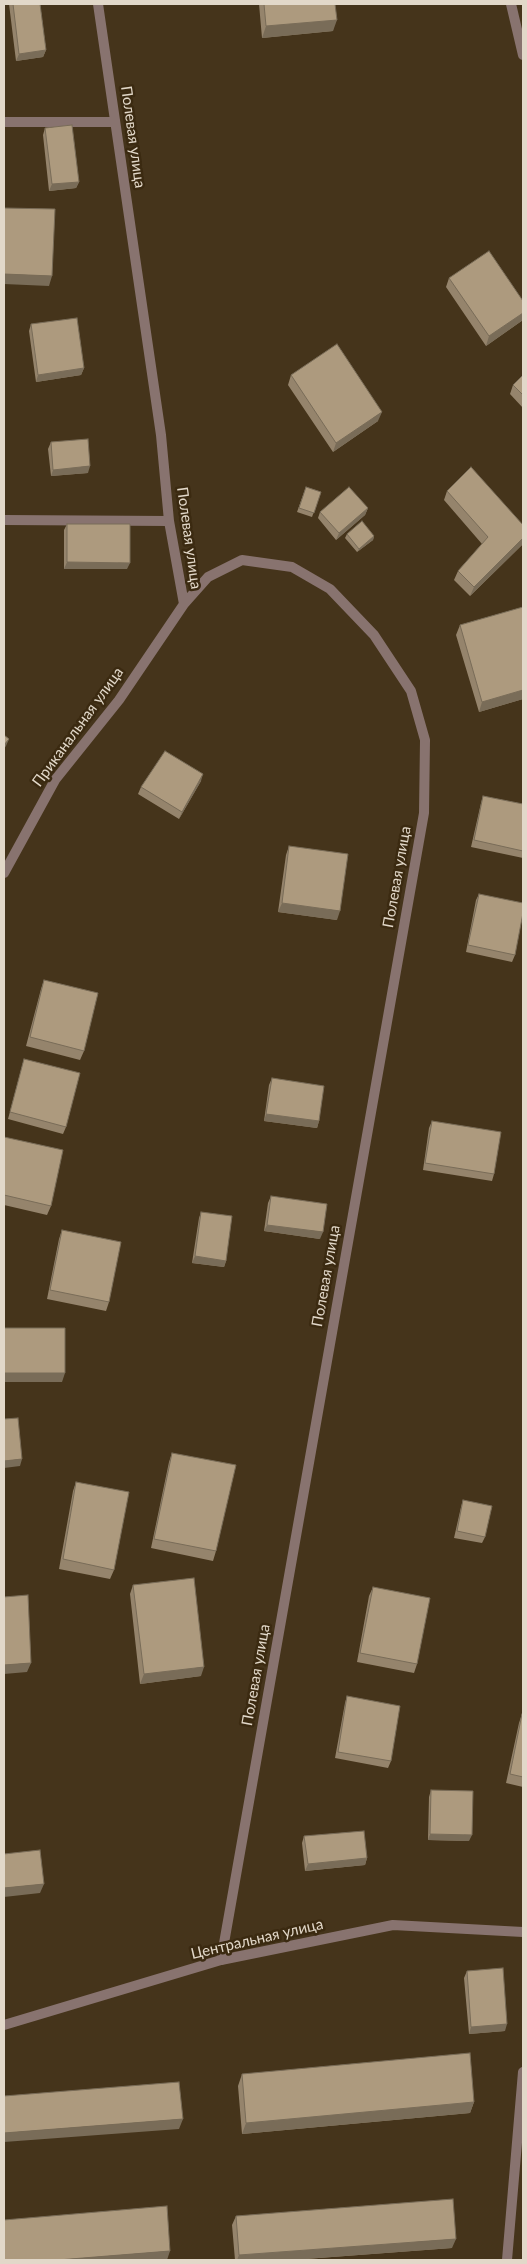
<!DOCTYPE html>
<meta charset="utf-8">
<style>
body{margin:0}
#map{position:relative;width:527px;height:2264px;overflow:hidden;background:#45341b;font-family:Lato,sans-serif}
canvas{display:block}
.frame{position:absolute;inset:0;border:5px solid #e2d8c9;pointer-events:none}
</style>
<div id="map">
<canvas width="527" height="2264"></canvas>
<div class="frame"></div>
</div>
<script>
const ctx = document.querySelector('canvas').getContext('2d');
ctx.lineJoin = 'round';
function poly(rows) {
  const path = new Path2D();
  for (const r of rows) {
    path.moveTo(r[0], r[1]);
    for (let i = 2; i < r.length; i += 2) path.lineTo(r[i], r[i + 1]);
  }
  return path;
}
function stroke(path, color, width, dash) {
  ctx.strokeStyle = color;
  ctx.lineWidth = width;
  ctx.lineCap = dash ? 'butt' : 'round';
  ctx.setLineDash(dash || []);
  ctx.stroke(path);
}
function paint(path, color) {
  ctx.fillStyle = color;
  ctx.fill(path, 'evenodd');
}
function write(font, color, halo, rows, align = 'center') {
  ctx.font = font + ' Lato,sans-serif';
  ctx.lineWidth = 5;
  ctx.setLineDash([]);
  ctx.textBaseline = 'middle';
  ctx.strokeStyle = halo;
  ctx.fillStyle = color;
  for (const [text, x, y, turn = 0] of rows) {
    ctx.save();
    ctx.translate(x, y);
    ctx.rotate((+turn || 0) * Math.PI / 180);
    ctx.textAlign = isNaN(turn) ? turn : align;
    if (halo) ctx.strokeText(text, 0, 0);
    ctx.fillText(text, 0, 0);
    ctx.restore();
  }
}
stroke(poly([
 [98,4,161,435,169,521,184,604,208,577,242,560,292,567,330,589,374,635,411,691,425,740,424,813,221,1960],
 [511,4,523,55],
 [4,122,115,122],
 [4,520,169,521],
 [4,873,55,780,119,700,184,604],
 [507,2260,523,2072]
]), '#88736f', 10);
stroke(poly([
 [4,2025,221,1960,393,1925,523,1932]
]), '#88736f', 10);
paint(poly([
 [9,4,40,4,46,50,43,57,16,61],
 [259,4,335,4,333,31,262,38],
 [45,128,79,182,76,188,49,191,43,135],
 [449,278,523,301,523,320,486,346,446,287],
 [31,324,84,368,81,375,36,382,29,331],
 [291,375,378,421,333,452,288,385],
 [523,375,523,408,510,394,513,385],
 [51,442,88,473,51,476,48,449],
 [306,487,321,492,312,517,297,512],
 [447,491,523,525,523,544,470,596,454,580,458,571,482,544,444,500],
 [368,508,365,515,336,540,318,518,320,512],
 [67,524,127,569,64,569,64,530],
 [347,534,374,536,373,540,357,552,345,538],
 [523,607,523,699,479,712,456,635,460,625],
 [201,781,179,819,138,794,141,787],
 [483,796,523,804,523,858,471,847,481,803],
 [289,846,337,920,278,912,286,855],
 [479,894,515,955,512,962,466,952,476,900],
 [44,980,84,1051,80,1060,26,1046,41,989],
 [24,1059,66,1127,63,1134,8,1119],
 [272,1078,319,1121,317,1128,264,1121,269,1085],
 [432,1121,494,1174,492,1181,423,1170,429,1128],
 [4,1139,51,1206,47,1215,4,1205],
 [271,1196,320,1239,264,1231,268,1203],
 [201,1212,226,1261,224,1267,192,1263,199,1218],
 [62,1230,109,1302,106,1311,47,1299,59,1239],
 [172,1453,216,1551,213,1561,151,1548,169,1462],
 [76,1482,114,1570,110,1579,59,1569,73,1491],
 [463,1500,485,1537,482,1543,454,1538,461,1507],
 [133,1585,201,1676,140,1684,130,1594],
 [373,1587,417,1664,414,1673,357,1662,369,1596],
 [347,1696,391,1761,388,1768,335,1758,345,1703],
 [522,1714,523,1714,523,1787,506,1783,519,1723],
 [431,1790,469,1841,428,1840,429,1797],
 [304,1836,367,1858,365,1865,305,1871,302,1843],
 [467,1971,505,2031,469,2034,464,1978],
 [242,2074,474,2102,470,2113,242,2134,238,2086],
 [236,2216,452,2248,292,2260,235,2260,232,2225]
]), '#95846c');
paint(poly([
 [337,20,333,31,262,38,266,26],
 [46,50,43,57,16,61,19,54],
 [79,182,76,188,49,191,52,184],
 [4,274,52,276,49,286,4,284],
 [523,313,523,320,486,346,489,336],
 [84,368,81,375,36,382,38,375],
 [382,412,378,421,333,452,336,443],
 [90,466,88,473,51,476,53,470],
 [368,508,365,515,336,540,339,533],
 [374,536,373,540,357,552,359,549],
 [523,538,523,544,470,596,474,587],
 [67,562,130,563,127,569,64,569],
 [523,690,523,699,479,712,482,702],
 [9,739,6,746,4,749,4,745],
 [203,774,201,781,179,819,182,812],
 [282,903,340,911,337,920,278,912],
 [266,1114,319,1121,317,1128,264,1121],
 [267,1225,323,1232,320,1239,264,1231],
 [195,1256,226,1261,224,1267,192,1263],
 [4,1373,65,1373,62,1382,4,1382],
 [22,1459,20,1466,4,1468,4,1461],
 [31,1663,27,1672,4,1674,4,1665],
 [204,1667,201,1676,140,1684,144,1674],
 [430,1834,472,1835,469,1841,428,1840],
 [367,1858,365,1865,305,1871,308,1864],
 [44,1884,40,1893,4,1897,4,1888],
 [507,2024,505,2031,469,2034,471,2027],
 [474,2102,470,2113,242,2134,246,2123],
 [183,2119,179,2129,4,2142,4,2133],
 [456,2239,452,2248,292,2260,237,2260,239,2255],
 [170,2251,167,2260,58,2260]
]), '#796c58');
const building = poly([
 [13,4,40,4,46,50,19,54,13,4],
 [264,4,335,4,337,20,266,26,264,4],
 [72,125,79,182,52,184,45,128,72,125],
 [4,208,55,209,52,276,4,274,4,208],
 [489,251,523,301,523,313,489,336,449,278,489,251],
 [77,318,84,368,38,375,31,324,77,318],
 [337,344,382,412,336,443,291,375,337,344],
 [523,375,523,395,513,385,523,375],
 [88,439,90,466,53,470,51,442,88,439],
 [471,467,523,525,523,538,474,587,458,571,488,537,447,491,471,467],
 [306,487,321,492,314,513,299,508,306,487],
 [349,487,368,508,339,533,320,512,349,487],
 [362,521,374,536,359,549,347,534,362,521],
 [67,524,130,524,130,563,67,562,67,524],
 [523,607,523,690,482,702,460,625,523,607],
 [4,735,9,739,4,745,4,735],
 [165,751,203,774,182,812,141,787,165,751],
 [483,796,523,804,523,851,474,840,483,796],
 [289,846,348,854,340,911,282,903,289,846],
 [479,894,523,903,523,913,515,955,468,945,479,894],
 [44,980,98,993,84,1051,30,1037,44,980],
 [24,1059,80,1073,66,1127,10,1112,24,1059],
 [272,1078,324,1086,319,1121,266,1114,272,1078],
 [432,1121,501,1132,494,1174,425,1163,432,1121],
 [4,1137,63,1150,51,1206,4,1195,4,1137],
 [271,1196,327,1204,323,1232,267,1225,271,1196],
 [201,1212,232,1216,226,1261,195,1256,201,1212],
 [62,1230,121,1242,109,1302,50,1290,62,1230],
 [4,1328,65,1328,65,1373,4,1373,4,1328],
 [18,1418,22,1459,4,1461,4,1419,18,1418],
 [172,1453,236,1465,216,1551,154,1539,172,1453],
 [76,1482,129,1492,114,1570,63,1559,76,1482],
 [463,1500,492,1506,485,1537,457,1531,463,1500],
 [194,1578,204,1667,144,1674,133,1585,194,1578],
 [373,1587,430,1598,417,1664,360,1653,373,1587],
 [28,1595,31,1663,4,1665,4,1597,28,1595],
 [347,1696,400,1706,391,1761,338,1752,347,1696],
 [522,1714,523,1714,523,1777,510,1774,522,1714],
 [431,1790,473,1791,472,1835,430,1834,431,1790],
 [364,1831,367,1858,308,1864,304,1836,364,1831],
 [40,1850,44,1884,4,1888,4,1854,40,1850],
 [503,1968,507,2024,471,2027,467,1971,503,1968],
 [470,2053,474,2102,246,2123,242,2074,470,2053],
 [179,2082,183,2119,4,2133,4,2096,179,2082],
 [453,2199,456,2239,239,2255,236,2216,453,2199],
 [167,2206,170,2251,58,2260,4,2260,4,2220,167,2206]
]);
paint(building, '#ad9a7e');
stroke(building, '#796c58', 1);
write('15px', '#e2d8c9', '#3b2a11', [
 ["Полевая улица",133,137,82],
 ["Полевая улица",189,538,82],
 ["Приканальная улица",78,727,-54],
 ["Полевая улица",397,877,-80],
 ["Полевая улица",326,1276,-80],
 ["Полевая улица",256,1675,-80],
 ["Центральная улица",257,1939,-13]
]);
</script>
